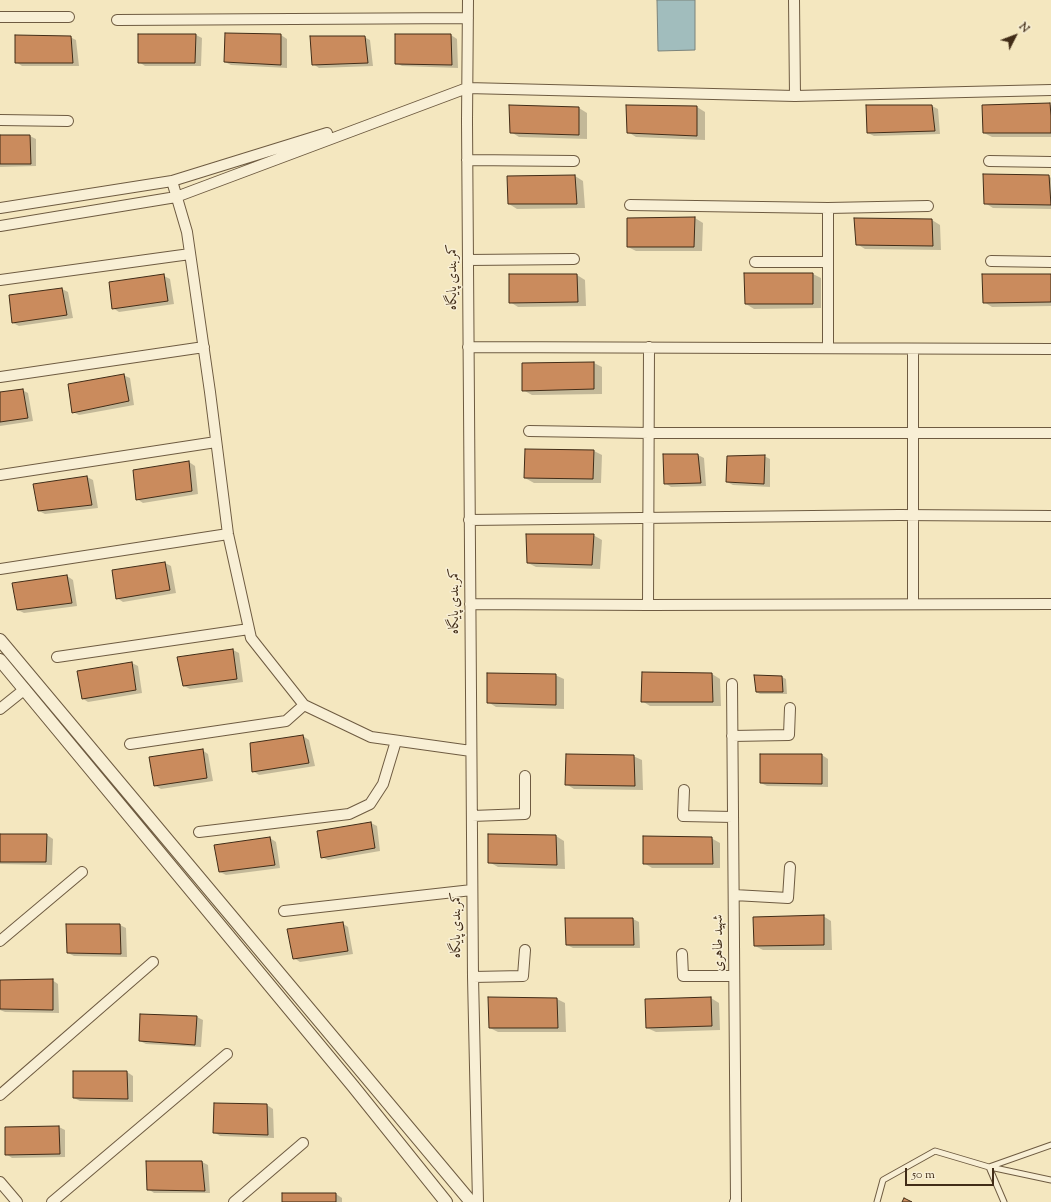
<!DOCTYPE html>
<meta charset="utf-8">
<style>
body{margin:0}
#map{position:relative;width:1051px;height:1202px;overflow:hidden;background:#f4e7bf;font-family:"Sorts Mill Goudy",serif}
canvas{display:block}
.north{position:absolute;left:995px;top:16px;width:40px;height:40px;-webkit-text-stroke:3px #f8efd5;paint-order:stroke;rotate:48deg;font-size:11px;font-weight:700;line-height:16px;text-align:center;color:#412c17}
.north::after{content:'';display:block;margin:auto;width:14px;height:18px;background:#412c17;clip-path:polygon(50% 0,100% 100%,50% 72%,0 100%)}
.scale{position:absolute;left:905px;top:1168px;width:89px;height:18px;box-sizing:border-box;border:2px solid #412c17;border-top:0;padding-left:5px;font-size:12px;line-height:14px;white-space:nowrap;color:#412c17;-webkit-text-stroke:3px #f8efd5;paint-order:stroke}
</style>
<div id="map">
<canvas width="1051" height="1202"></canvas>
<div class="north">N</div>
<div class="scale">50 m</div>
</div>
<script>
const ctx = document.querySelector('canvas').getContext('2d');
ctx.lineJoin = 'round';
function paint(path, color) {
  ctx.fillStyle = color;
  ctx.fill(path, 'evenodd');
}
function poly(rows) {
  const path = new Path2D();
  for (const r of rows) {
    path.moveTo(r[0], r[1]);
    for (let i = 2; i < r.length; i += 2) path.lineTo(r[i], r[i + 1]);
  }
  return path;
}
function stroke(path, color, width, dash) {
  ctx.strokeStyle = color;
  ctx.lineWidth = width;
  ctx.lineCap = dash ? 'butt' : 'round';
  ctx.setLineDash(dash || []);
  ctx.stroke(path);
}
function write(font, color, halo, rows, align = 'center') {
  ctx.font = font + ' "Sorts Mill Goudy",Amiri,serif';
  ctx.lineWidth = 3;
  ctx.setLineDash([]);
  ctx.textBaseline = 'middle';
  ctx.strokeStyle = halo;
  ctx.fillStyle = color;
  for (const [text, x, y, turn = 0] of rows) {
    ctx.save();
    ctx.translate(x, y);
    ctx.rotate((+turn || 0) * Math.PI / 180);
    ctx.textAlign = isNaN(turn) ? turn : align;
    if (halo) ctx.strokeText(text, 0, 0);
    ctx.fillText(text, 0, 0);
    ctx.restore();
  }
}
const water = poly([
 [657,0,695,0,695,50,658,51,657,0]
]);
paint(water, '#a1bdbd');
stroke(water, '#7b837b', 1);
paint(poly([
 [196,35,202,38,201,66,145,66,139,62],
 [281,35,287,39,287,68,231,65,225,62],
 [451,35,457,39,458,68,402,66,396,63],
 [70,37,76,40,79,66,22,66,16,62],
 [364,37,370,40,373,66,319,68,313,64],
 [1049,104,1051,105,1051,137,992,137,984,133],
 [510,106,579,108,587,113,587,139,519,137,511,132],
 [932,106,938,109,940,134,874,136,868,133],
 [697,107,705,112,705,140,636,137,628,132],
 [0,136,30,136,36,139,36,166,0,167],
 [575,176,583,181,585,208,517,209,509,204],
 [1049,176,1051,178,1051,209,993,208,985,203],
 [695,218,703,223,702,251,636,251,628,247],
 [932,220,940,225,941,250,865,249,857,244],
 [813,274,821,278,821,308,754,309,746,304],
 [510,275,577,275,585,280,586,306,518,307,510,302],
 [1051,275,1051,306,992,307,984,302],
 [164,276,170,279,174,304,119,312,113,308],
 [62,289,68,292,73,318,19,326,13,323],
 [594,363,602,367,602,394,532,395,523,390],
 [123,375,130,378,134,405,79,415,73,412],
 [22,390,28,393,33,421,0,426,0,393],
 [594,451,602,455,601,483,534,483,525,478],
 [698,455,704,458,706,486,671,487,665,483],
 [764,456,770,459,770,487,733,485,727,482],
 [189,462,195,466,198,494,143,503,137,499,134,471],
 [87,477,93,480,98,508,45,514,39,511],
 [593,535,602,540,600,569,536,567,528,563],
 [165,563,171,566,176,593,123,602,117,598],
 [67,576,73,580,77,606,24,613,18,610],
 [233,650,239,653,243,682,190,689,184,686],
 [132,663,138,666,142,693,88,702,82,698],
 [712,674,720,679,721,706,650,706,642,701],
 [555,675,564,679,564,709,496,707,488,702],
 [782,677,786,679,787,694,760,694,756,692],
 [303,736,309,740,315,766,259,775,253,771],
 [202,750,208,754,213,781,161,789,154,785],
 [761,755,822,755,828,759,828,787,767,786,761,783],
 [633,756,642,760,643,790,574,789,566,784],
 [371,823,377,826,380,851,328,860,322,857],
 [0,835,47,835,53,839,52,865,0,864],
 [489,835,556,836,564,841,565,869,498,867,489,862],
 [270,838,276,842,280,868,226,875,220,872],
 [711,838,720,843,720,868,652,868,644,863],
 [823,916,831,921,832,950,763,950,755,946],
 [633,919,639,922,640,948,573,948,567,945],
 [342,923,348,927,353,954,300,962,294,958],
 [120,925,126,928,127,957,74,956,68,953],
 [52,980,58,984,59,1013,5,1012,0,1010,0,981],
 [711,998,719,1003,720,1030,656,1032,647,1028],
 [557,999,565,1003,566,1032,498,1032,490,1028],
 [197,1017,203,1020,201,1047,146,1044,140,1041],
 [127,1072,133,1076,133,1102,80,1101,74,1098],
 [267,1105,273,1109,274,1138,220,1136,214,1132],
 [59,1127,65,1130,65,1157,12,1158,6,1154],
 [202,1162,208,1165,210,1193,154,1193,148,1189],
 [336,1194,342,1198,342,1202,283,1202]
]), '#0003');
const building = poly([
 [225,33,281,34,281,65,224,62,225,33],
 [138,34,196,34,195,63,138,63,138,34],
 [395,34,451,34,452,65,395,64,395,34],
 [15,35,71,36,73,63,15,63,15,35],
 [310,36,365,36,368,63,312,65,310,36],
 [1050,103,1051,116,1051,133,983,133,982,105,1050,103],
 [509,105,579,107,579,135,510,133,509,105],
 [626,105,697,106,697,136,627,133,626,105],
 [866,105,932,105,935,131,867,133,866,105],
 [0,135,30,135,31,164,0,164,0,135],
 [983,174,1049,175,1051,205,984,204,983,174],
 [575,175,577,204,508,204,507,176,575,175],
 [695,217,694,247,627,247,627,218,695,217],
 [854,218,932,219,933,246,856,245,854,218],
 [744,273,813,273,813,304,745,304,744,273],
 [164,274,168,301,112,309,109,282,164,274],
 [509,274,577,274,578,302,509,303,509,274],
 [982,274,1051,274,1051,302,983,303,982,274],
 [62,288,67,315,12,323,9,295,62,288],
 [594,362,594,389,522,391,522,363,594,362],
 [124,374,129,401,72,413,68,384,124,374],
 [23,389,28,418,0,422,0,392,23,389],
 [525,449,594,450,593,479,524,478,525,449],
 [663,454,698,454,701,483,664,484,663,454],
 [765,455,764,484,726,482,727,456,765,455],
 [189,461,192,491,136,500,133,470,189,461],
 [87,476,92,505,38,511,33,484,87,476],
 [526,534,594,534,592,565,527,563,526,534],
 [165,562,170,590,116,599,112,570,165,562],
 [67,575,72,603,17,610,12,583,67,575],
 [233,649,237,679,183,686,177,657,233,649],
 [132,662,136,690,82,699,77,671,132,662],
 [642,672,712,673,713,702,641,702,642,672],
 [487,673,556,674,556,705,487,703,487,673],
 [754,675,782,676,783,692,756,692,754,675],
 [303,735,309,763,252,772,250,743,303,735],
 [203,749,207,778,154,786,149,757,203,749],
 [566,754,634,755,635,786,565,785,566,754],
 [760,754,822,754,822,784,760,783,760,754],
 [371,822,375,848,321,858,317,831,371,822],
 [0,834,47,834,46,862,0,862,0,834],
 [488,834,556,835,557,865,488,863,488,834],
 [643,836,712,837,713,864,643,864,643,836],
 [270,837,275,865,219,872,214,845,270,837],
 [824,915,824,945,754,946,753,917,824,915],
 [565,918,633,918,634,945,566,945,565,918],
 [343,922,348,951,293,959,287,929,343,922],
 [66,924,120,924,121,954,67,953,66,924],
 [53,979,53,1010,0,1009,0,980,53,979],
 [488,997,557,998,558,1028,489,1028,488,997],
 [711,997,712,1026,646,1028,645,999,711,997],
 [140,1014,197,1016,195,1045,139,1041,140,1014],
 [73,1071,127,1071,128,1099,73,1098,73,1071],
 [214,1103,267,1104,268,1135,213,1133,214,1103],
 [59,1126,60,1154,5,1155,5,1127,59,1126],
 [146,1161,202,1161,205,1191,147,1190,146,1161],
 [282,1193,336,1193,336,1202,282,1202,282,1193],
 [904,1198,912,1202,902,1202,904,1198]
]);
paint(building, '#ca8b5d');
stroke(building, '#412c17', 1);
const service = poly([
 [989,1167,1004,1202],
 [990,1167,1051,1180],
 [877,1202,883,1180,935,1151,989,1167,1051,1145]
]);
const minor = poly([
 [468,0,467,121,473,977,478,1202],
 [794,0,795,96],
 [0,17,69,17],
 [117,20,468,18],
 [0,120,68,121],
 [467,160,574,161],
 [989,161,1051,162],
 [172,181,187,232,210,392,228,534,251,638,304,705,371,737,471,751],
 [630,205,828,208,928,206],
 [0,208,172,181,327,133],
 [828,208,828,348],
 [0,226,176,197,467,88,795,96,1051,90],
 [468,260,574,259],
 [991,261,1051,262],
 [755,262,828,262],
 [0,280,190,254],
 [468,347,1051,349],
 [0,377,204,347],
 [529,431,649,433,1051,433],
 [0,475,216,442],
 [469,520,899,515,1051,516],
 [0,569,228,534],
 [470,604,648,605,1051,604],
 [913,604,913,349],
 [648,605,649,347],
 [57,657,249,629],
 [732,684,736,1201,735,1202],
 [0,709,25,689],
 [732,736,789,735,790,708],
 [130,744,286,721,304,705],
 [684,790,683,816,733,817],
 [472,816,525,814,525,776],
 [199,832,349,814,370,804,383,784,396,741],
 [734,895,788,898,790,867],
 [284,911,472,890],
 [0,941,82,872],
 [682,954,683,976,734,976],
 [473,977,523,976,525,950],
 [0,1095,153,962],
 [0,1182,17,1202],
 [52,1202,227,1054],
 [234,1202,303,1143]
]);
const tertiary = poly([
 [0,640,471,1202],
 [0,660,353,1086,446,1202]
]);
stroke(service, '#6e5b41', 7);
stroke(minor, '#6e5b41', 12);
stroke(tertiary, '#6e5b41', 14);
stroke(service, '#f8efd5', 5);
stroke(minor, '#f8efd5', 10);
stroke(tertiary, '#f8efd5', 12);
write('14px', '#412c17', '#f8efd5', [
 ["کمربندی پایگاه",454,277,-90],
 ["کمربندی پایگاه",456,601,-90],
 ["کمربندی پایگاه",458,925,-90],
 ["شهید طاهری",720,943,-90]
]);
</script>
